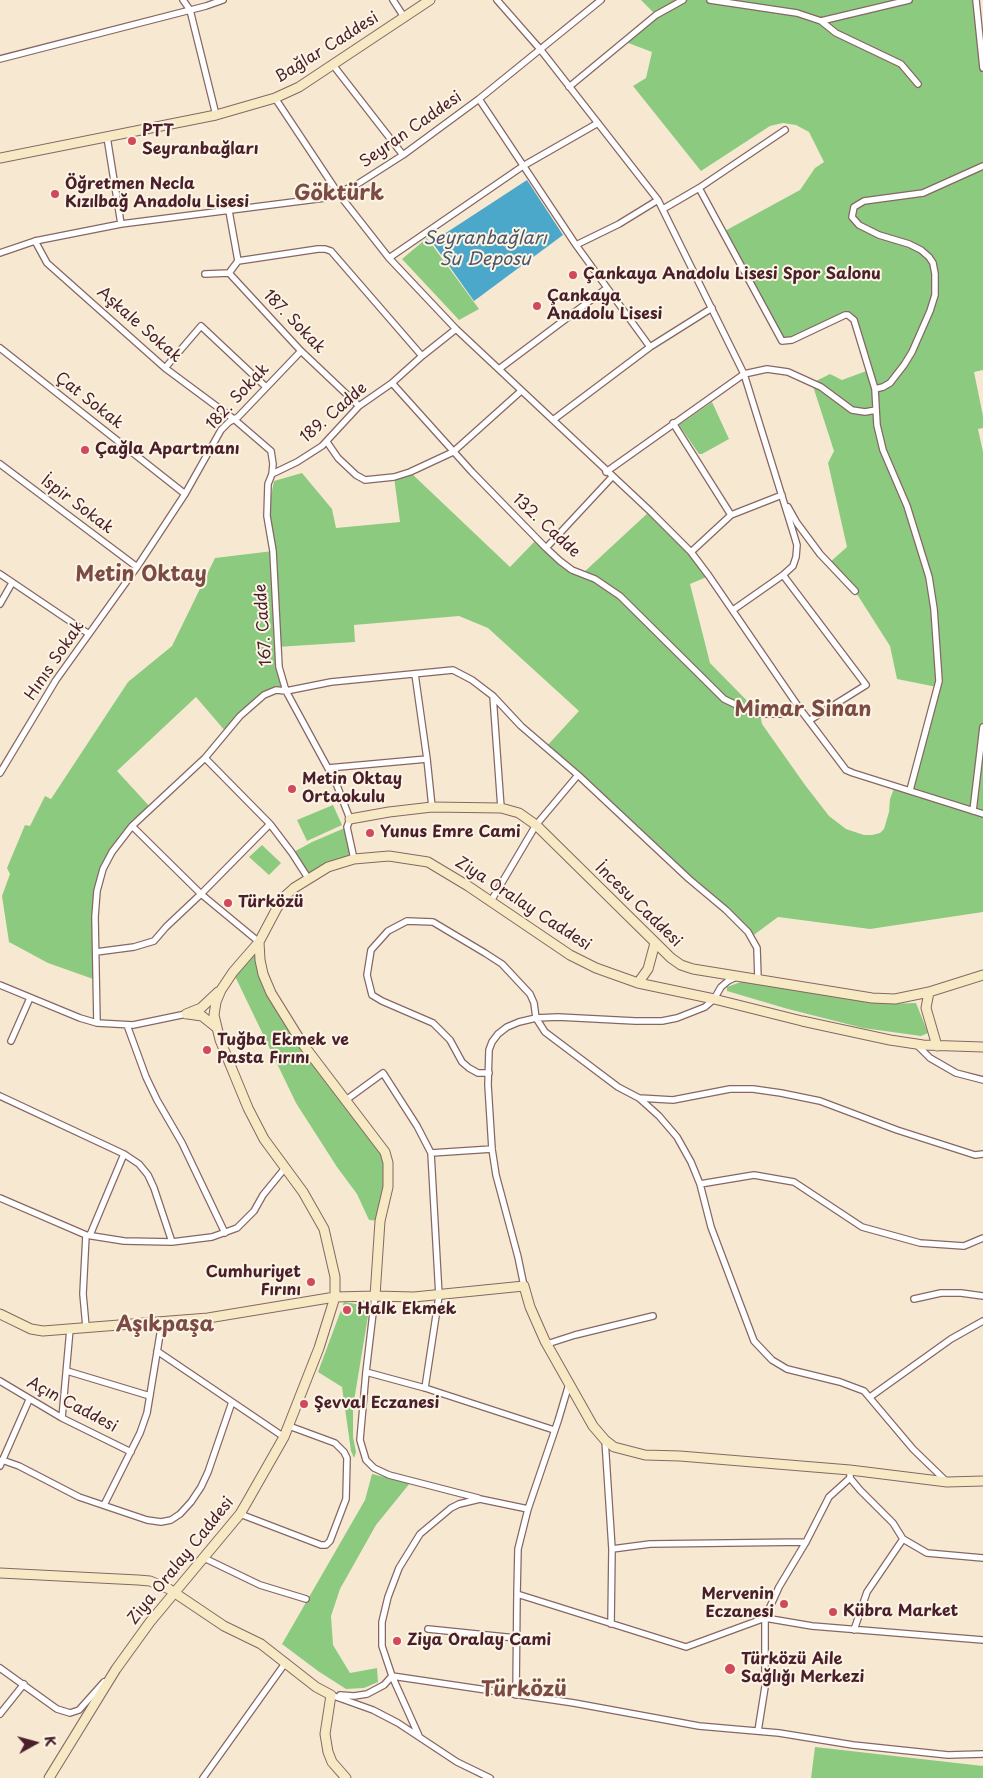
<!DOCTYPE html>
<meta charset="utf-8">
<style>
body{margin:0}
#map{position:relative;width:983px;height:1778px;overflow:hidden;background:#f7e9d1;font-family:"Playpen Sans",sans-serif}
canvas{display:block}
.north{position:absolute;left:10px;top:1718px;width:50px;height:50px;-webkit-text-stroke:4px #fcf5e5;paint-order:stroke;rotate:83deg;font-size:14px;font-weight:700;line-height:20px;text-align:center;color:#4a1f2b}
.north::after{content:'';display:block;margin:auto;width:18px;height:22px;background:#4a1f2b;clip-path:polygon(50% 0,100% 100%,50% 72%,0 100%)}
</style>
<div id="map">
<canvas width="983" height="1778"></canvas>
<div class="north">K</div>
</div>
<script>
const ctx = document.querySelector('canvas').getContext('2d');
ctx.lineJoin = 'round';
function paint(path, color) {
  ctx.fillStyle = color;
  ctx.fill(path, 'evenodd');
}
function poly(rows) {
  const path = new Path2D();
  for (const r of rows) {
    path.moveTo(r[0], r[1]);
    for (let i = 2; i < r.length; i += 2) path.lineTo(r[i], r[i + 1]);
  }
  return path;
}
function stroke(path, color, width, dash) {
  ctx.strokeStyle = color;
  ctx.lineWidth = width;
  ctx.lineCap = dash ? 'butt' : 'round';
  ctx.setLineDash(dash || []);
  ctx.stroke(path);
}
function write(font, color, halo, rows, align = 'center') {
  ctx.font = font + ' "Playpen Sans",sans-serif';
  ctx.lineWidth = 4;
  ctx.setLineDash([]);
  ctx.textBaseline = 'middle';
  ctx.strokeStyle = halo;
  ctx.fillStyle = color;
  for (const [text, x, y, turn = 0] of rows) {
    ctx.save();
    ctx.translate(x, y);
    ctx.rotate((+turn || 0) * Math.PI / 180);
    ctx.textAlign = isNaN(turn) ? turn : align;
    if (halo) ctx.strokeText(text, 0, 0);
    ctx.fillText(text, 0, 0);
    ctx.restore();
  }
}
paint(poly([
 [641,0,976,0,983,68,983,370,974,372,983,416,983,428,978,429,983,452,983,912,870,929,778,917,751,937,748,932,546,747,579,711,488,628,459,616,354,625,355,642,277,647,286,691,276,690,264,695,226,732,196,697,117,771,151,808,112,852,97,891,96,980,48,963,9,942,2,896,10,874,7,868,25,825,30,826,45,796,51,799,128,682,172,646,215,558,273,551,267,516,274,481,302,473,332,509,336,528,400,522,394,477,410,472,510,567,537,539,560,561,582,574,650,511,691,552,709,576,690,584,710,663,760,714,762,724,805,785,829,816,846,829,864,835,872,835,880,833,884,829,889,812,890,799,895,786,909,790,937,687,897,679,890,646,855,591,829,563,847,547,828,463,834,451,812,383,830,374,842,380,869,370,854,320,848,315,785,341,723,232,800,190,815,168,824,162,809,132,796,125,783,123,770,126,701,171,633,86,646,78,652,52,623,41,656,15],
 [427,238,479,309,459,320,402,259],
 [712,402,729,439,702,454,699,454,679,425],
 [333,805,342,825,307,841,297,820],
 [347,827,354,859,308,878,292,853,312,842],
 [262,845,281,863,269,875,249,857],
 [259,942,271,993,388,1163,380,1221,369,1220,357,1194,337,1167,296,1103,233,972],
 [746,980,846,999,885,1004,916,1003,928,1033,921,1036,863,1028,788,1009,727,991,727,987],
 [344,1302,367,1306,369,1310,353,1407,353,1437,356,1452,354,1458,351,1451,342,1387,318,1372],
 [372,1474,410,1483,376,1525,340,1589,331,1616,333,1645,350,1673,377,1668,378,1682,364,1688,346,1689,318,1671,282,1644,365,1500],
 [815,1747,983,1766,983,1778,811,1778]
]), '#8cca80');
paint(poly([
 [527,180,563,235,474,301,432,242]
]), '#4ca8ca');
const street = poly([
 [183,0,190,10,216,115],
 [393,0,404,17],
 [497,0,540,49,658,200,744,374,794,535,797,545,796,557,793,566,783,575,733,610],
 [710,0,797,13,821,21,909,0],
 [976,0,983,68],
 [821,21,836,33,901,64,918,84],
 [0,59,206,6,223,0],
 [333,65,403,155],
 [569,87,656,15,683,0],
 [275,98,338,193,389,258,456,329,650,511,691,552,709,576,800,709,846,770,853,773,983,814],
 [479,99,576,245,619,224,658,200],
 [107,137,121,224],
 [699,188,782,341,792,340,845,315,848,315,854,320,875,389,877,425,883,450,907,506,929,577,934,609,939,681,910,790],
 [663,209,699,188,785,130],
 [229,211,238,261],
 [35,241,47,263,165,368,235,420,271,451,273,464,272,474,268,484,267,516,273,551,279,667,286,691,336,783,350,819,347,827,354,859],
 [576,245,650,347],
 [0,253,35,241,121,224,325,198,356,185,403,155,479,99,601,0],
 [389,258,523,166,598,123],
 [229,273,238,261,318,249,325,249,331,251,422,356],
 [205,274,229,273,301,351,359,406],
 [0,348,185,494],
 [165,368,201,326,266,387],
 [499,369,607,288],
 [392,383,472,472,546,548,560,561,572,570,595,579,620,596,724,699,755,714,780,714,800,709],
 [875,389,883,387,890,383,904,365,912,352,930,311,935,295,935,274,933,263,929,257,921,250,909,244,879,235,859,225,852,217,854,207,864,201,923,193,983,166],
 [553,420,650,347,712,308],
 [673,423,731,515],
 [327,442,338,458,356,475,365,480,394,477,410,472,453,452,521,391],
 [0,464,137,567],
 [606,472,744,374,767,369,788,372,821,387,852,410,865,412,876,410],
 [272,474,297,462,322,446,359,406,392,383,422,356,456,329],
 [788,507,797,523,820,554,855,591],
 [546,548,612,477],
 [691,552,731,515,782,495],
 [0,574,89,634],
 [783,575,866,685,810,720],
 [0,604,12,583],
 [415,674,427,759],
 [493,696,501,808],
 [205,758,240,716,264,695,276,690,286,691,331,682,453,670,472,680,493,696,521,726,578,775,689,879,726,910,748,932,757,948,758,979],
 [328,768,427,759,432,807],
 [0,773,56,680,137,567,185,494,221,430,229,422,238,417,301,351],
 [973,811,983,727],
 [132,826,201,894,259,942],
 [491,901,536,825,578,775],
 [96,952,134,947,154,941,166,927,201,894,270,824],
 [0,985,80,1018,97,1023,133,1025,186,1014],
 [97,1023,95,917,97,891,103,869,112,852,132,826,205,758,270,824,292,853,308,878],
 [127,1025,146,1077,157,1100,182,1143,225,1233],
 [11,1041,30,998],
 [916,1044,930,1058,956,1073,983,1080],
 [489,1073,478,1073,469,1068,462,1062,450,1040,433,1023,382,1001,372,995,367,975,371,950,388,931,407,921,433,922,485,953,502,964,530,994,534,1003,536,1018,545,1032,618,1087,639,1098,659,1116,677,1137,691,1162,700,1184,711,1227,754,1341,772,1360,787,1369,840,1382,864,1391,913,1449,947,1482],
 [0,1096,124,1154,139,1164,148,1175,154,1188,172,1242],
 [639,1098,673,1100,730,1089,753,1089,781,1093,820,1101,897,1130,975,1155,983,1154],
 [346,1100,383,1073,417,1126,431,1153,439,1296,425,1388],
 [431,1153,492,1149],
 [700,1184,754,1175,794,1182,862,1227,920,1243,964,1246,983,1238],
 [0,1198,86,1235,124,1241,172,1242,212,1237,237,1228,254,1211,263,1195,285,1168],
 [86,1235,83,1294,86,1327],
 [90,1235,124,1154],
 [524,1286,518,1257,496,1175,492,1149,488,1085,489,1050,492,1042,498,1034,507,1027,519,1022,536,1018,558,1017,635,1021,662,1021,677,1018,705,1007,714,999,721,987,728,981,738,976],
 [375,1296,366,1372,360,1440,366,1460,374,1468,389,1475,478,1498],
 [914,1299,941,1293,961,1293,983,1296],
 [547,1344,575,1335,653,1316],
 [157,1351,284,1437],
 [67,1371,150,1396],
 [366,1372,425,1388,554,1430],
 [0,1381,62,1418,131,1452],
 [870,1397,951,1339,983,1321],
 [62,1418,70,1329],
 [605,1440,612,1549,611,1624],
 [2,1460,19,1466,79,1497,147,1520,161,1522,171,1520,180,1514,191,1502,201,1487,208,1472,232,1402],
 [0,1466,29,1400],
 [850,1475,850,1478,860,1490,893,1523,903,1539,927,1553,983,1558],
 [104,1505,140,1433,147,1413,162,1322],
 [240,1514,321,1545,326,1545,330,1541,346,1499,347,1458,344,1452,335,1443,289,1426],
 [612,1549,650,1544,806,1542],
 [204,1558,260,1585,306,1599],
 [517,1594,518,1549,528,1509],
 [428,1629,516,1638],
 [854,1630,867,1592,903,1539],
 [0,1668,57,1709,70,1713,79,1710,104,1682],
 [392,1676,574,1703,699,1726,779,1733,853,1745,948,1755,983,1754],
 [331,1695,373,1710,398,1723,457,1762,490,1778],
 [340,1695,354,1696,367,1694,384,1685,392,1676],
 [516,1695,517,1594,686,1647,765,1618,812,1626,983,1640],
 [0,1714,24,1684],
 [758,1731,765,1687,765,1618,779,1587,806,1542,829,1497,850,1478],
 [419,1736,392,1676,382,1646,382,1622,388,1597,399,1568,420,1534,451,1508,459,1504,480,1499,528,1509,558,1421,569,1384],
 [203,1778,286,1662]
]);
const secondary = poly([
 [0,158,216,115,275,98,299,87,430,0],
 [350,819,389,812,432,807,501,808,519,813,536,825,671,958,681,965,693,969,872,998,895,999,929,992,983,975],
 [259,942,260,960,263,974,271,993,302,1043,385,1152,388,1163,388,1187,380,1221,375,1296],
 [638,983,648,969,655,943],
 [929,992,926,1008,937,1046],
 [186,1014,201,1008,218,992],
 [188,1014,202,1016,217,1028],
 [0,1314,31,1329,43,1331,208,1318,335,1297,375,1296,414,1297,524,1286,530,1307,545,1341,593,1426,605,1440,614,1447,645,1455,680,1456,850,1470,947,1482,983,1481],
 [0,1573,138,1580,150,1581,169,1589,224,1626,261,1644,316,1687,331,1695,325,1734,328,1752,332,1762,346,1778],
 [49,1778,116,1669,150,1622,240,1514,247,1502,284,1437,319,1348,335,1297,335,1277,324,1229,303,1192,264,1139,248,1108,220,1040,214,1015,216,1002,221,990,233,972,259,942,277,908,284,897,294,888,328,867,354,859,389,856,428,862,468,886,570,955,596,968,638,983,714,999,802,1021,890,1040,923,1045,983,1047]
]);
stroke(street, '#876665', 8);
stroke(secondary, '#876665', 11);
stroke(street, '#fff', 5.5);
stroke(secondary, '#f6e9c3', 9);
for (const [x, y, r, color] of [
 [132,141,5,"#d1495b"],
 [55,194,5,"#d1495b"],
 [573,275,5,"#d1495b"],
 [537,306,5,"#d1495b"],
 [85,450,5,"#d1495b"],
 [292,789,5,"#d1495b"],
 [370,833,5,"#d1495b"],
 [228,903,5,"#d1495b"],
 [207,1050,5,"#d1495b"],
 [311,1282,5,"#d1495b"],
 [347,1310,5,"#d1495b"],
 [304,1404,5,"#d1495b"],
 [784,1604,5,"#d1495b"],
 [833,1612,5,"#d1495b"],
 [397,1641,5,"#d1495b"],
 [730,1669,6,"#d1495b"]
]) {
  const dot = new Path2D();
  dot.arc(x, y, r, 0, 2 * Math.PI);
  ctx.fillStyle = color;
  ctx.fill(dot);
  stroke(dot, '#fcf5e5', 2);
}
write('16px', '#4a1f2b', '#fcf5e5', [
 ["Bağlar Caddesi",327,48,-32],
 ["Seyran Caddesi",411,130,-35],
 ["187. Sokak",294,322,46],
 ["Aşkale Sokak",139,325,41],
 ["182. Sokak",238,397,-47],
 ["Çat Sokak",89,401,38],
 ["189. Cadde",334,413,-41],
 ["İspir Sokak",77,505,37],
 ["132. Cadde",546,526,43],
 ["167. Cadde",264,625,-94],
 ["Hınıs Sokak",55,661,-56],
 ["Ziya Oralay Caddesi",523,904,33],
 ["İncesu Caddesi",638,905,44],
 ["Açın Caddesi",72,1405,28],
 ["Ziya Oralay Caddesi",181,1561,-51]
]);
write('bold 16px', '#4a1f2b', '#fcf5e5', [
 ["PTT",142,132],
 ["Seyranbağları",142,150],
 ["Öğretmen Necla",65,185],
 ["Kızılbağ Anadolu Lisesi",65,203],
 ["Çankaya Anadolu Lisesi Spor Salonu",583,275],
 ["Çankaya",547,297],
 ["Anadolu Lisesi",547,315],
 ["Çağla Apartmanı",95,450],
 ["Metin Oktay",302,780],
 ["Ortaokulu",302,798],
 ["Yunus Emre Cami",380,833],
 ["Türközü",238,903],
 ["Tuğba Ekmek ve",217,1041],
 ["Pasta Fırını",217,1059],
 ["Cumhuriyet",301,1273,"right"],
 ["Fırını",301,1291,"right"],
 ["Halk Ekmek",357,1310],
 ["Şevval Eczanesi",314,1404],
 ["Mervenin",774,1595,"right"],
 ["Eczanesi",774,1613,"right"],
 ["Kübra Market",843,1612],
 ["Ziya Oralay Cami",407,1641],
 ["Türközü Aile",741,1660],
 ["Sağlığı Merkezi",741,1678]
], 'left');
write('italic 18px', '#4b566b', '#fcf5e5', [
 ["Seyranbağları",485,239],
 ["Su Deposu",485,260]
]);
write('bold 21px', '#7d4b46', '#fcf5e5', [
 ["Göktürk",339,194],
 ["Metin Oktay",141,575],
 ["Mimar Sinan",803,710],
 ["Aşıkpaşa",165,1325],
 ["Türközü",524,1690]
]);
</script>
